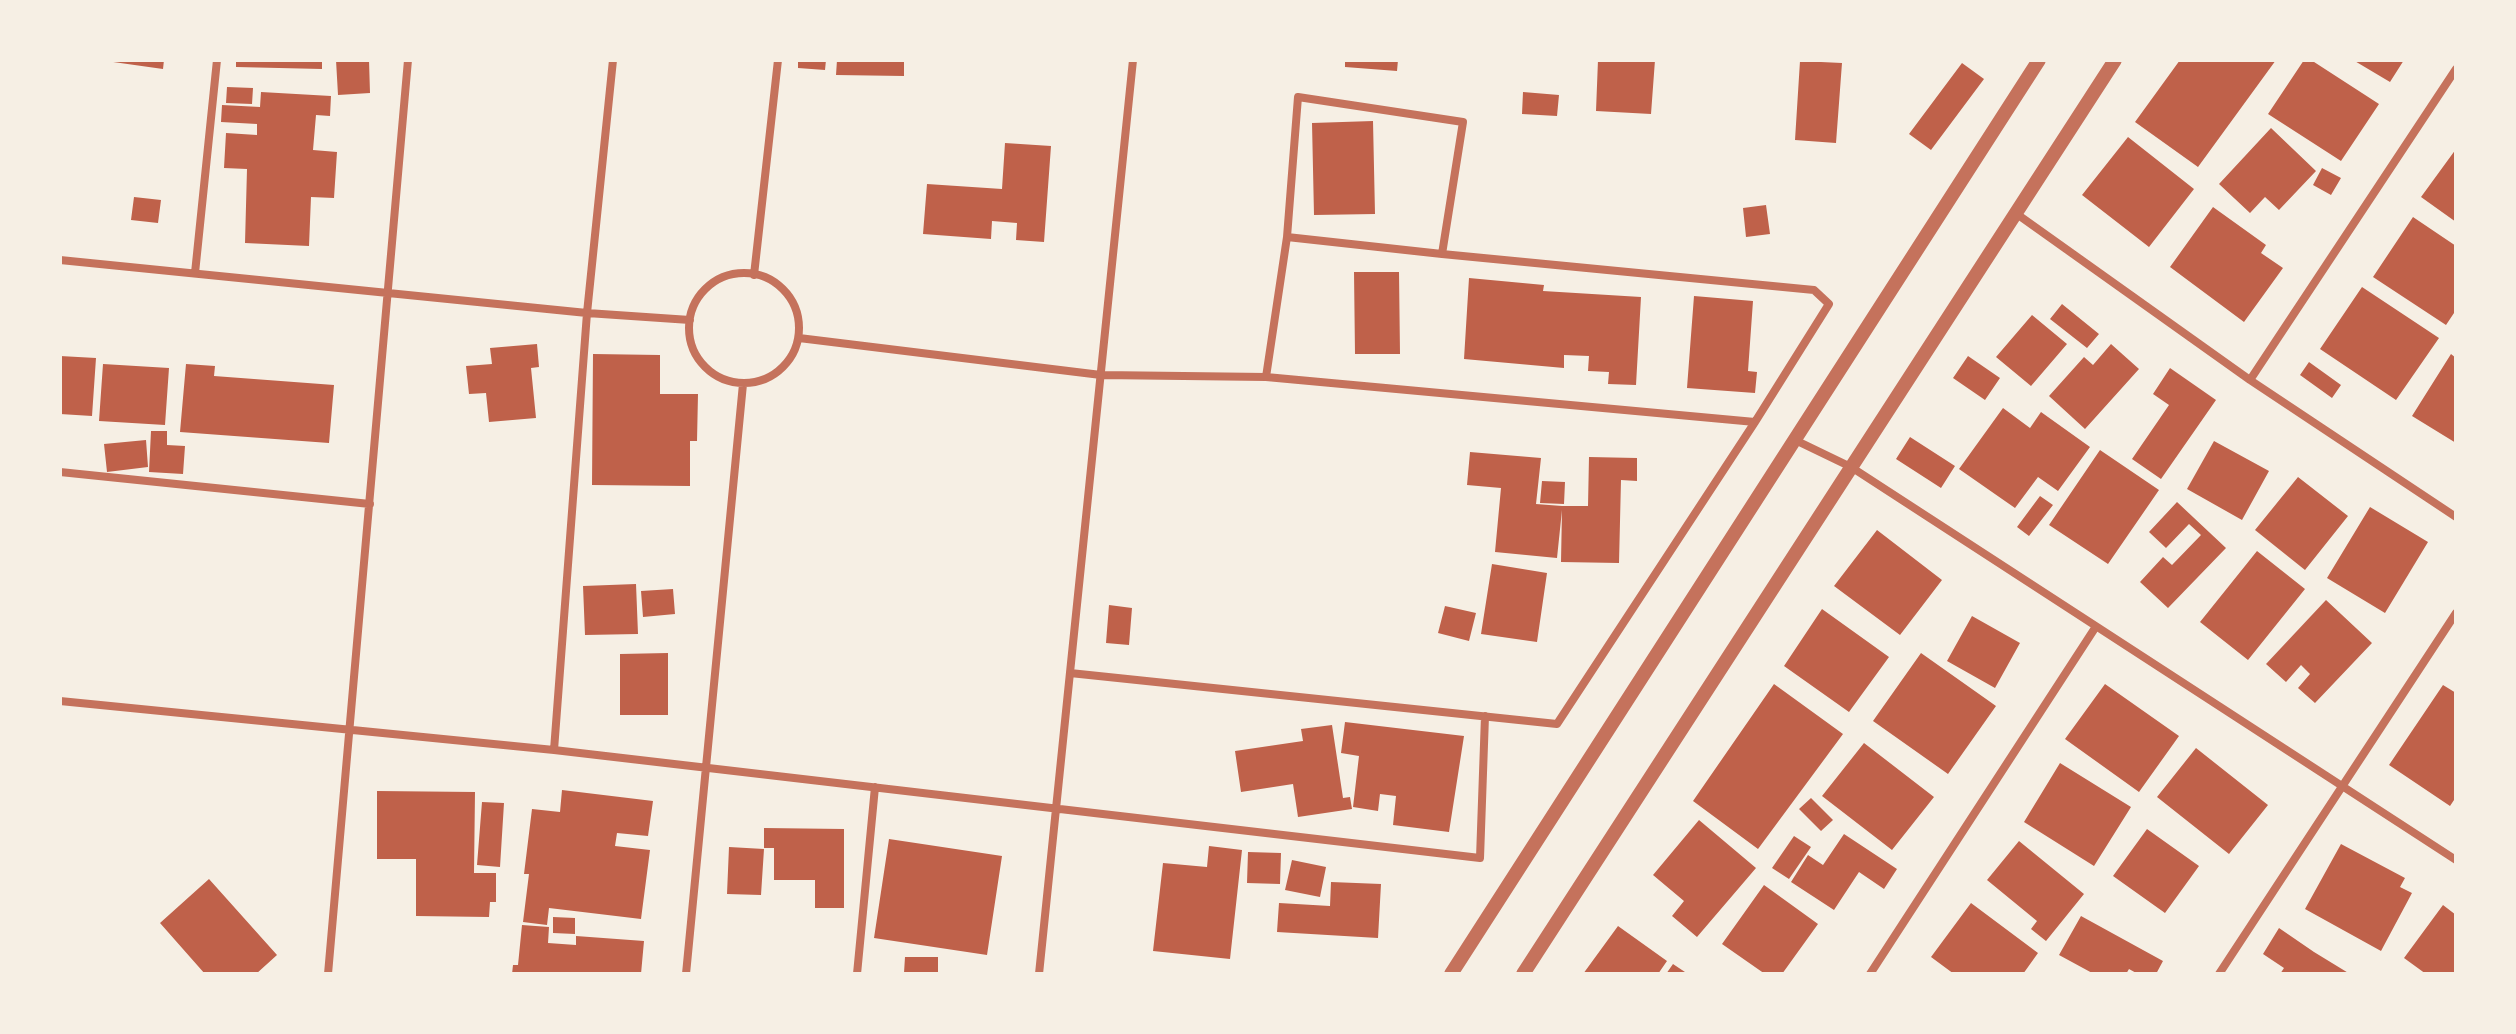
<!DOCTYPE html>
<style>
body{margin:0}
#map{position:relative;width:2516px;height:1034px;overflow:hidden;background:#f6efe4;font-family:"Crimson Pro",serif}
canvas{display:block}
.frame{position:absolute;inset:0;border:62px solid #f6efe4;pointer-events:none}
</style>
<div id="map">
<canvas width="2516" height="1034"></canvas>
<div class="frame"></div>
</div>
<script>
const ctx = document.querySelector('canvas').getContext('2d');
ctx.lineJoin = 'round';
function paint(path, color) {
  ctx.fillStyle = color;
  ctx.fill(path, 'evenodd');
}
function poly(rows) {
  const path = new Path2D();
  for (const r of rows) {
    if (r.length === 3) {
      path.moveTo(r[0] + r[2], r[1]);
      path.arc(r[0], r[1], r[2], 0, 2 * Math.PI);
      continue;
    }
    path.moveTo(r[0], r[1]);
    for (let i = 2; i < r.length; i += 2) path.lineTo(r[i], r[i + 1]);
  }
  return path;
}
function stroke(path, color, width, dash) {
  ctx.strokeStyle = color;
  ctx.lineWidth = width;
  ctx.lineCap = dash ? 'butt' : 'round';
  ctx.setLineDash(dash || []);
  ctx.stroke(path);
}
paint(poly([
 [99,60,164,60,163,69],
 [236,60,322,60,322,69,236,67],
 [336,60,369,60,370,93,338,95],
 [798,60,826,60,825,70,798,68],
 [837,60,904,60,904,76,836,75],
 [1345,60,1398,60,1397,71,1345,67],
 [1598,60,1655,60,1651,114,1596,111],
 [2180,60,2276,60,2198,167,2135,122],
 [2304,60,2311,60,2379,104,2341,161,2268,114],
 [2353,60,2404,60,2390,82],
 [1800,61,1842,63,1836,143,1795,140],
 [1962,63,1984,79,1931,150,1909,134],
 [227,87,253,88,252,104,226,103],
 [261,92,331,96,330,116,316,115,313,150,337,152,334,198,311,197,309,246,245,243,247,169,224,168,226,133,257,135,257,124,221,122,222,105,260,107],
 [1523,92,1559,95,1557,116,1522,114],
 [1373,121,1375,214,1314,215,1312,123],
 [2271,128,2316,171,2279,210,2265,197,2250,213,2219,184],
 [2128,137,2194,189,2149,247,2082,195],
 [1005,143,1051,146,1044,242,1016,240,1017,223,992,221,991,239,923,234,927,184,1002,189],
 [2456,149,2456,222,2421,197],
 [2322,168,2341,178,2331,195,2313,185],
 [134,197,161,200,158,223,131,220],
 [1766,205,1770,234,1746,237,1743,208],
 [2213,207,2266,245,2261,253,2283,268,2244,322,2170,267],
 [2413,217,2456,246,2456,310,2446,325,2373,277],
 [1354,272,1399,272,1400,354,1355,354],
 [1469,278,1544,285,1543,291,1641,297,1636,385,1608,384,1609,372,1588,371,1589,356,1564,355,1564,368,1464,359],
 [2362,287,2439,338,2396,400,2320,349],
 [1694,296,1753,301,1748,371,1757,372,1755,393,1687,388],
 [2062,304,2099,334,2087,348,2050,319],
 [2032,315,2067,344,2031,386,1996,357],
 [537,344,539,367,531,368,536,418,489,422,486,393,469,394,466,366,492,364,490,348],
 [2111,344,2139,369,2085,429,2049,396,2084,357,2093,365],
 [593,354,660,355,660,394,698,394,697,441,690,441,690,486,592,485],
 [2451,354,2456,358,2456,443,2412,416],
 [60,356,96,358,92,416,60,414],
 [1968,356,2000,378,1985,400,1953,378],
 [2309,362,2341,385,2332,398,2300,375],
 [103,364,169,368,165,425,99,421],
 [186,364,215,366,214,376,334,385,329,443,180,432],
 [2170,368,2216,400,2161,479,2132,459,2169,405,2153,394],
 [2003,408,2030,428,2041,412,2090,447,2058,491,2038,477,2015,508,1959,469],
 [151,431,167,431,167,445,185,446,183,474,149,472],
 [1910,437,1955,466,1941,488,1896,459],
 [146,440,148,467,107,472,104,444],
 [2214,441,2269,471,2242,520,2187,489],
 [2100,450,2159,490,2108,564,2049,525],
 [1470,452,1541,458,1536,504,1562,506,1588,506,1589,457,1637,458,1637,481,1621,480,1619,563,1561,562,1562,510,1557,558,1495,552,1501,488,1467,485],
 [2298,477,2348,516,2305,570,2255,530],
 [1542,481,1565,482,1564,504,1540,503],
 [2040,496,2053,505,2029,536,2017,527],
 [2177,502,2226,548,2168,608,2140,582,2163,557,2172,565,2201,535,2189,524,2166,548,2149,532],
 [2370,507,2428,542,2385,613,2327,578],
 [1877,530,1942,580,1900,635,1834,586],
 [2257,551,2305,589,2248,660,2200,622],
 [1492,564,1547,573,1537,642,1481,634],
 [636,584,638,634,585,635,583,586],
 [673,589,675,614,643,617,641,591],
 [2326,600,2372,643,2315,703,2298,688,2310,674,2301,665,2286,682,2266,664],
 [1109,605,1132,608,1129,645,1106,643],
 [1445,606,1476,613,1469,641,1438,633],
 [1822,609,1889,657,1849,712,1784,666],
 [1972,616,2020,643,1995,688,1947,661],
 [668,653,668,715,620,715,620,654],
 [1921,653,1996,706,1948,774,1873,721],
 [1774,684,1843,734,1758,849,1693,801],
 [2105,684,2179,736,2139,792,2065,739],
 [2443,685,2456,693,2456,797,2450,806,2389,765],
 [1345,722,1464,736,1449,832,1393,825,1396,796,1380,794,1378,811,1353,807,1359,756,1341,753],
 [1332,725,1343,798,1350,797,1352,809,1298,817,1293,784,1241,792,1235,751,1303,741,1301,729],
 [1864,743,1934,797,1892,850,1822,796],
 [2196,748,2268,805,2229,854,2157,797],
 [2060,763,2131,807,2094,866,2024,822],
 [562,790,653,801,648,836,617,833,615,846,650,850,641,919,549,908,547,925,523,922,529,874,524,874,532,809,560,812],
 [377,791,475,792,474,873,496,873,496,902,490,902,489,917,416,916,416,859,377,859],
 [1811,798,1833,820,1821,831,1799,809],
 [482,802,504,803,500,867,477,865],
 [1699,820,1756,868,1697,937,1672,916,1684,901,1653,875],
 [764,828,844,829,844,908,815,908,815,880,774,880,774,848,764,848],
 [2147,829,2199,866,2165,913,2113,876],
 [1844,834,1897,869,1884,889,1859,872,1834,910,1791,882,1808,855,1823,865],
 [1794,836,1811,847,1789,879,1772,868],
 [889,839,1002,856,987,955,874,938],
 [2019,841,2084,894,2046,941,2031,929,2037,921,1987,880],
 [2341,844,2405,878,2400,887,2412,893,2381,951,2305,909],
 [1209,846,1242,850,1230,959,1153,951,1163,863,1207,867],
 [729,847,764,849,761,895,727,894],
 [1248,852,1281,853,1280,884,1247,883],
 [1292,860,1326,867,1320,897,1285,890],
 [209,879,277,955,256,974,205,974,160,923],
 [1331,882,1381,884,1378,938,1277,932,1279,903,1330,906],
 [1764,885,1818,924,1782,974,1765,974,1722,944],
 [1971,903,2038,953,2023,974,1954,974,1931,957],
 [2443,905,2456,915,2456,974,2426,974,2404,958],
 [2081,916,2163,961,2156,974,2138,974,2129,969,2126,974,2094,974,2059,955],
 [553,917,575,918,575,934,553,933],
 [522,925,549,927,548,943,576,945,576,936,644,941,641,974,512,974,513,965,518,965],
 [1618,926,1667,961,1658,974,1583,974],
 [2279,928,2314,952,2350,974,2280,974,2284,968,2263,954],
 [905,957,938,957,938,973,904,973],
 [1673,964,1688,974,1666,974]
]), '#bf614a');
stroke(poly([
 [2014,212,2250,380,2456,517],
 [1287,237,1442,254],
 [60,260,587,313,690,320],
 [195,273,217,60],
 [744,328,55],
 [754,275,778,60],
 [799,338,1101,375,1266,377],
 [2250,380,2456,69],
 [1795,440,1851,467,2456,860],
 [60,472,370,504],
 [1070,673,1557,724,1755,422,1829,304,1814,290,1442,254,1463,122,1298,97,1287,237,1266,377,1755,422],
 [60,701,554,750,1480,858,1485,716],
 [554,750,587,313,613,60],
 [328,974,408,60],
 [686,974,743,384],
 [857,974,875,787],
 [1039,974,1133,60],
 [1870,974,2095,628],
 [2219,974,2456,613]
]), '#c5725c', 8);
stroke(poly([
 [1451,974,2039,60],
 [1523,974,2115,60]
]), '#c5725c', 14);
</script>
